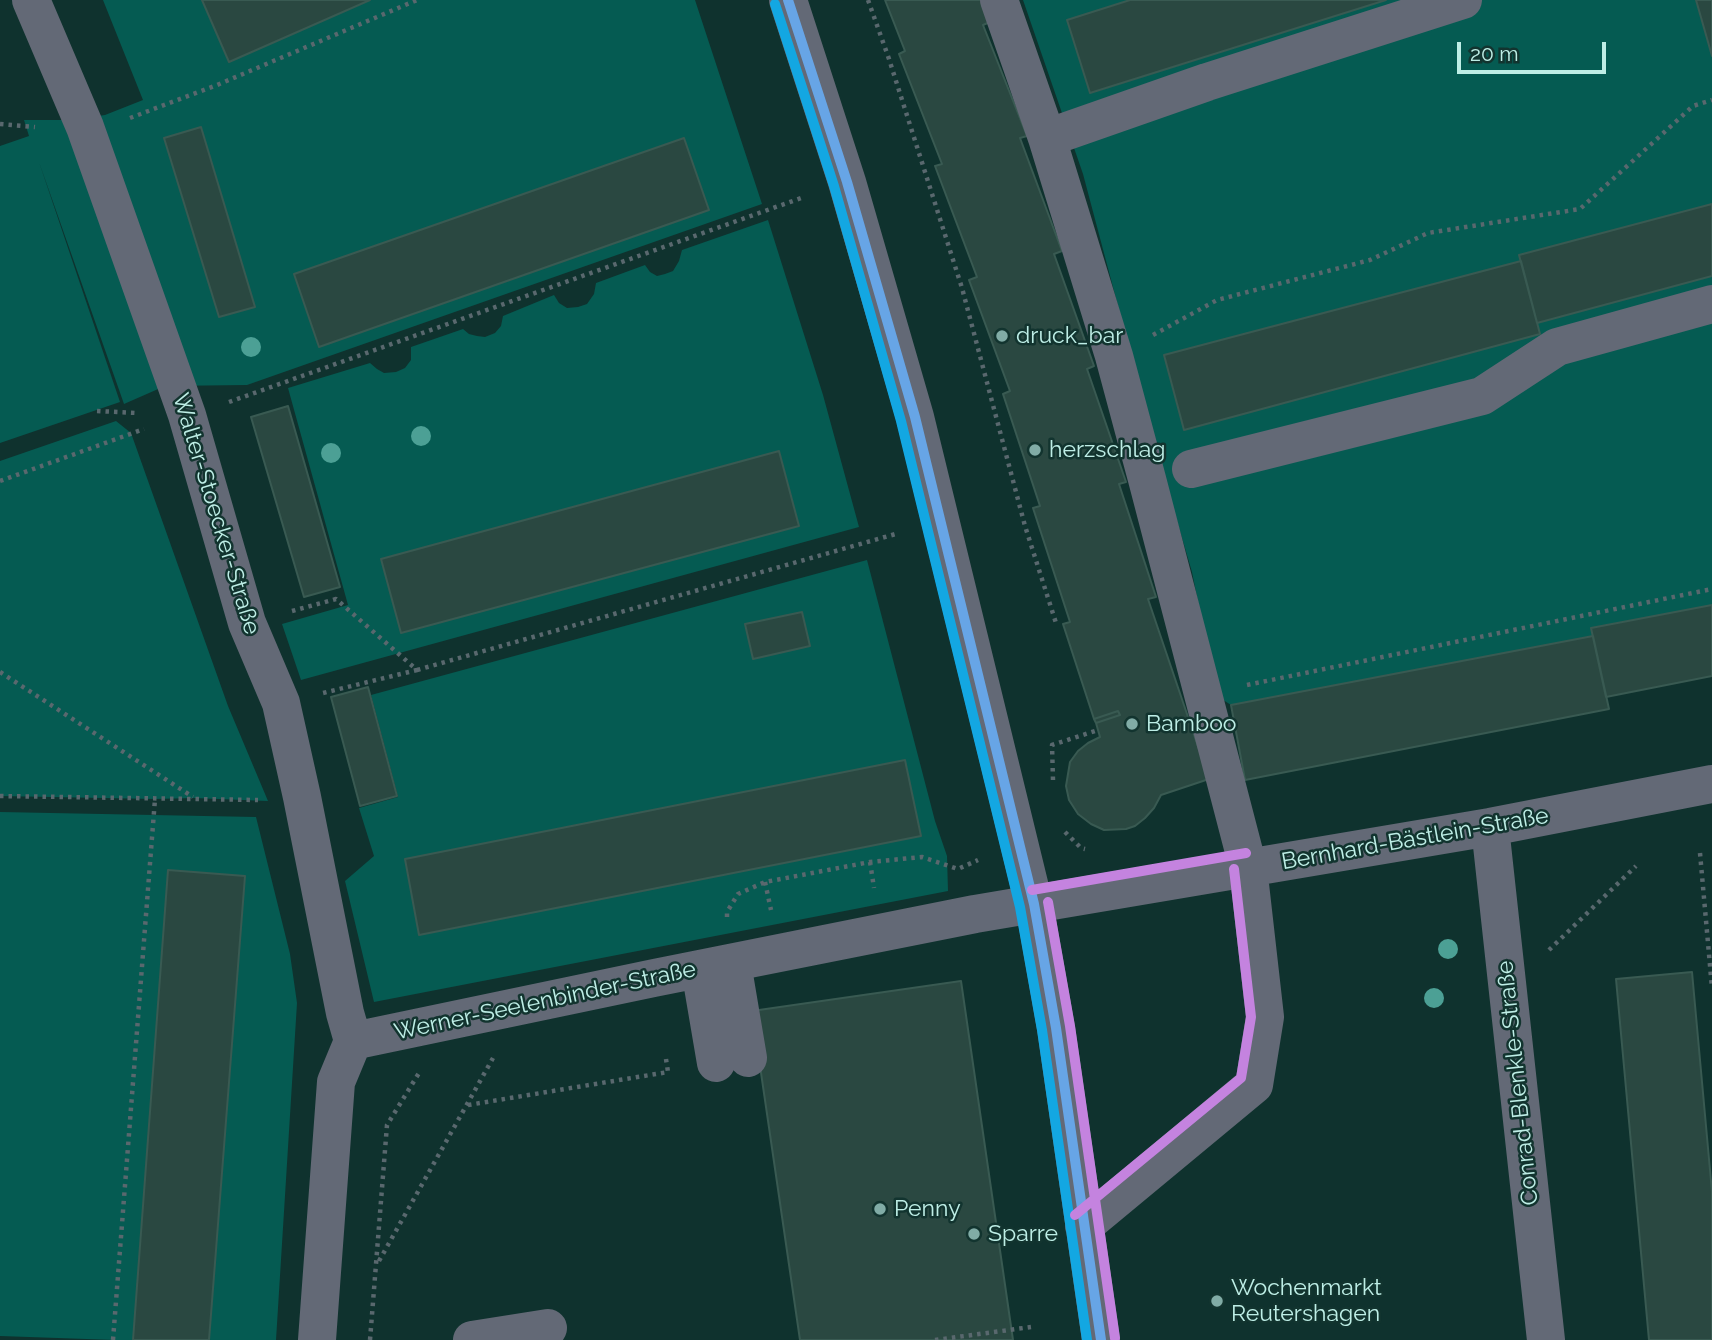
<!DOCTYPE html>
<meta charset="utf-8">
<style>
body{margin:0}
#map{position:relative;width:1712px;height:1340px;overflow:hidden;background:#0f322e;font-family:Raleway,sans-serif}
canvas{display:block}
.scale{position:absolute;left:1457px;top:42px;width:149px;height:32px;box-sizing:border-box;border:4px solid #beeee6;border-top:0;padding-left:9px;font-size:21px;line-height:24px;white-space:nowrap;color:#beeee6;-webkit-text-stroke:5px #12342f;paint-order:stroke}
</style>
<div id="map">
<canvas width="1712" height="1340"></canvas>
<div class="scale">20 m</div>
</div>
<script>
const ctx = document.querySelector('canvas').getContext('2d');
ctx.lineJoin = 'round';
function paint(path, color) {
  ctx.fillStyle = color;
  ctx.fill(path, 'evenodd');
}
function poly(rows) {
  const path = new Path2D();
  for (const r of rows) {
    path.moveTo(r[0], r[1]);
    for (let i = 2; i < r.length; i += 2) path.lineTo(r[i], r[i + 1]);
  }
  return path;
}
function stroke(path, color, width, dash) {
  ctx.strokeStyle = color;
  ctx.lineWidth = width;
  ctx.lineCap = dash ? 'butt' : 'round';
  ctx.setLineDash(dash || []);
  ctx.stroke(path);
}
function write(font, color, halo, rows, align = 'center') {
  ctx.font = font + ' Raleway,sans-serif';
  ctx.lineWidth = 5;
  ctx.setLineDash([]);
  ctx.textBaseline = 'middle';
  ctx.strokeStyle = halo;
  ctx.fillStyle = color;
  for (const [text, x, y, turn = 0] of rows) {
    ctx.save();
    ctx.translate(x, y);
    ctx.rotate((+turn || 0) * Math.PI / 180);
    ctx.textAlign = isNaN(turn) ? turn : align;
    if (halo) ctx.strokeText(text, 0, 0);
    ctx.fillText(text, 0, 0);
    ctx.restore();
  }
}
paint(poly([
 [103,0,695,0,762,204,247,385,165,386,124,404,39,162,120,402,0,443,0,146,29,136,24,120,71,120,105,115,143,100],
 [1023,0,1130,0,1067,20,1091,93,1386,0,1696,0,1712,56,1712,204,1520,255,1521,261,1165,355,1185,429,1540,334,1537,323,1712,276,1712,605,1592,628,1593,636,1231,705,1217,696,1192,572,1157,453,1083,174],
 [768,220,823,395,859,527,301,680,282,624,348,605,288,388,370,363,377,369,384,373,396,372,405,368,411,360,411,347,463,329,469,334,477,336,485,337,495,333,501,326,503,316,554,295,559,303,567,308,578,307,587,304,594,294,596,283,645,265,650,272,657,276,665,274,673,271,679,261,682,250],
 [116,421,131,433,228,706,268,801,194,798,155,799,0,796,0,461],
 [867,560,935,821,947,856,948,891,374,1002,345,881,374,856,359,808,398,797,371,695],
 [0,812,256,817,290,954,297,1003,276,1340,115,1340,0,1336]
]), '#055b52');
const building = poly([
 [202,0,370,0,229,62,202,0],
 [885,0,981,0,990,22,983,25,1027,136,1020,138,1062,251,1054,254,1094,366,1087,369,1126,482,1119,484,1156,597,1148,599,1209,779,1161,795,1154,808,1145,818,1135,826,1126,829,1104,830,1091,824,1078,814,1069,800,1066,786,1070,762,1078,751,1088,743,1100,737,1096,723,1120,715,1118,711,1094,719,1063,624,1070,622,1033,508,1040,506,1003,394,1010,391,969,280,977,277,935,166,942,164,899,54,905,51,885,0],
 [1130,0,1386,0,1090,93,1067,20,1130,0],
 [1696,0,1712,0,1712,56,1696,0],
 [201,127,255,307,219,317,164,138,201,127],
 [684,138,709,210,319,347,294,274,684,138],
 [1712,204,1712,276,1537,323,1519,255,1712,204],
 [1521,261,1540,334,1184,430,1164,355,1521,261],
 [288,406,340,587,304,597,251,417,288,406],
 [779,451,799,526,401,633,381,559,779,451],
 [1712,605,1712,676,1606,697,1591,628,1712,605],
 [802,612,810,646,753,659,745,624,802,612],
 [1593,636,1609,709,1245,780,1231,705,1593,636],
 [368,687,397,796,360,806,331,697,368,687],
 [1118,711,1120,715,1096,723,1094,719,1118,711],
 [905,760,921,836,419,935,405,859,905,760],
 [168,870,245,876,209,1340,133,1340,168,870],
 [1692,972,1712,1192,1712,1340,1649,1340,1616,979,1692,972],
 [961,981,1013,1340,800,1340,752,1011,961,981]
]);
paint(building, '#2a4841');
stroke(building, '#395a52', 2);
stroke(poly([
 [868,0,889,59,962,288,1025,526,1056,623],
 [130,118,217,85,417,0],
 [0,124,35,127],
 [1153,335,1217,300,1370,260,1428,233,1580,209,1693,106,1712,100],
 [229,402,804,197],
 [97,411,137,413],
 [0,481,144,429],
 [292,611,336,599,417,670,323,693],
 [417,670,899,533],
 [0,672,193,797],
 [1247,685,1712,589],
 [1053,780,1052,745,1098,730],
 [0,796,258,800],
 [1065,832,1081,848,1085,849],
 [1700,853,1712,988],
 [870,862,874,888],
 [765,882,771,910],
 [727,917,727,912,738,894,765,882,870,862,922,857,958,869,978,860],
 [1549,950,1636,866],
 [468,1105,668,1072,666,1059],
 [379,1261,493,1058],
 [113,1340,155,799],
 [370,1340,387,1125,419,1073],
 [935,1340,1031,1327]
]), '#59686e', 4.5, [3.5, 5]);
stroke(poly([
 [31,0,85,127,187,415,247,623,281,703,302,797,345,1013,353,1041],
 [788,0,847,182,915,417,1034,904,1056,1028,1101,1340],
 [999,0,1047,138,1114,356,1147,479,1248,867,1265,1017,1254,1085,1084,1226],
 [1047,138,1207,82,1463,0],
 [1191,469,1482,396,1557,347,1712,304],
 [1490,827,1546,1340],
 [732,963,748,1058],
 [700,969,716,1063],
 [353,1041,654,978,975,914,1490,827,1712,784],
 [317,1340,336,1082,353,1041],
 [472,1340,548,1328]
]), '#636976', 38);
stroke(poly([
 [788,0,847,182,915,417,1034,904,1056,1028,1101,1340]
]), '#67a5e6', 10);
stroke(poly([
 [775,4,834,186,901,421,1020,907,1042,1030,1087,1340]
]), '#13a7e2', 10);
stroke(poly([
 [1032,890,1246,853],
 [1048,902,1070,1026,1115,1338],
 [1075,1215,1241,1078,1251,1017,1234,869]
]), '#c483df', 10);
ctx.fillStyle = '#4ca095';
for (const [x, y] of [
 [251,347],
 [421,436],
 [331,453],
 [1448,949],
 [1434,998]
]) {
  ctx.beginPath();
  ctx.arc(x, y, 10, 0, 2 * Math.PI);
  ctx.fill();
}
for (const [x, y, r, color] of [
 [1002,336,7,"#81aca6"],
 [1035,450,7,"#81aca6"],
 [1132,724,7,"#81aca6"],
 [880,1209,7,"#81aca6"],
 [974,1234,7,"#81aca6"],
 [1217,1301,7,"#81aca6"]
]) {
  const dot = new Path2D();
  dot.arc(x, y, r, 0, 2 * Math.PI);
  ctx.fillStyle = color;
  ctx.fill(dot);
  stroke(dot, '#12342f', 2.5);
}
write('23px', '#beeee6', '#12342f', [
 ["druck_bar",1016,336],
 ["herzschlag",1049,450],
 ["Bamboo",1146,724],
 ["Penny",894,1209],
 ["Sparre",988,1234],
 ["Wochenmarkt",1231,1288],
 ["Reutershagen",1231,1314]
], 'left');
write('23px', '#beeee6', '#12342f', [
 ["Walter-Stoecker-Straße",216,514,73],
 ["Bernhard-Bästlein-Straße",1415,839,-10],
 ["Werner-Seelenbinder-Straße",545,1001,-12],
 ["Conrad-Blenkle-Straße",1518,1083,-96]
]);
</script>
